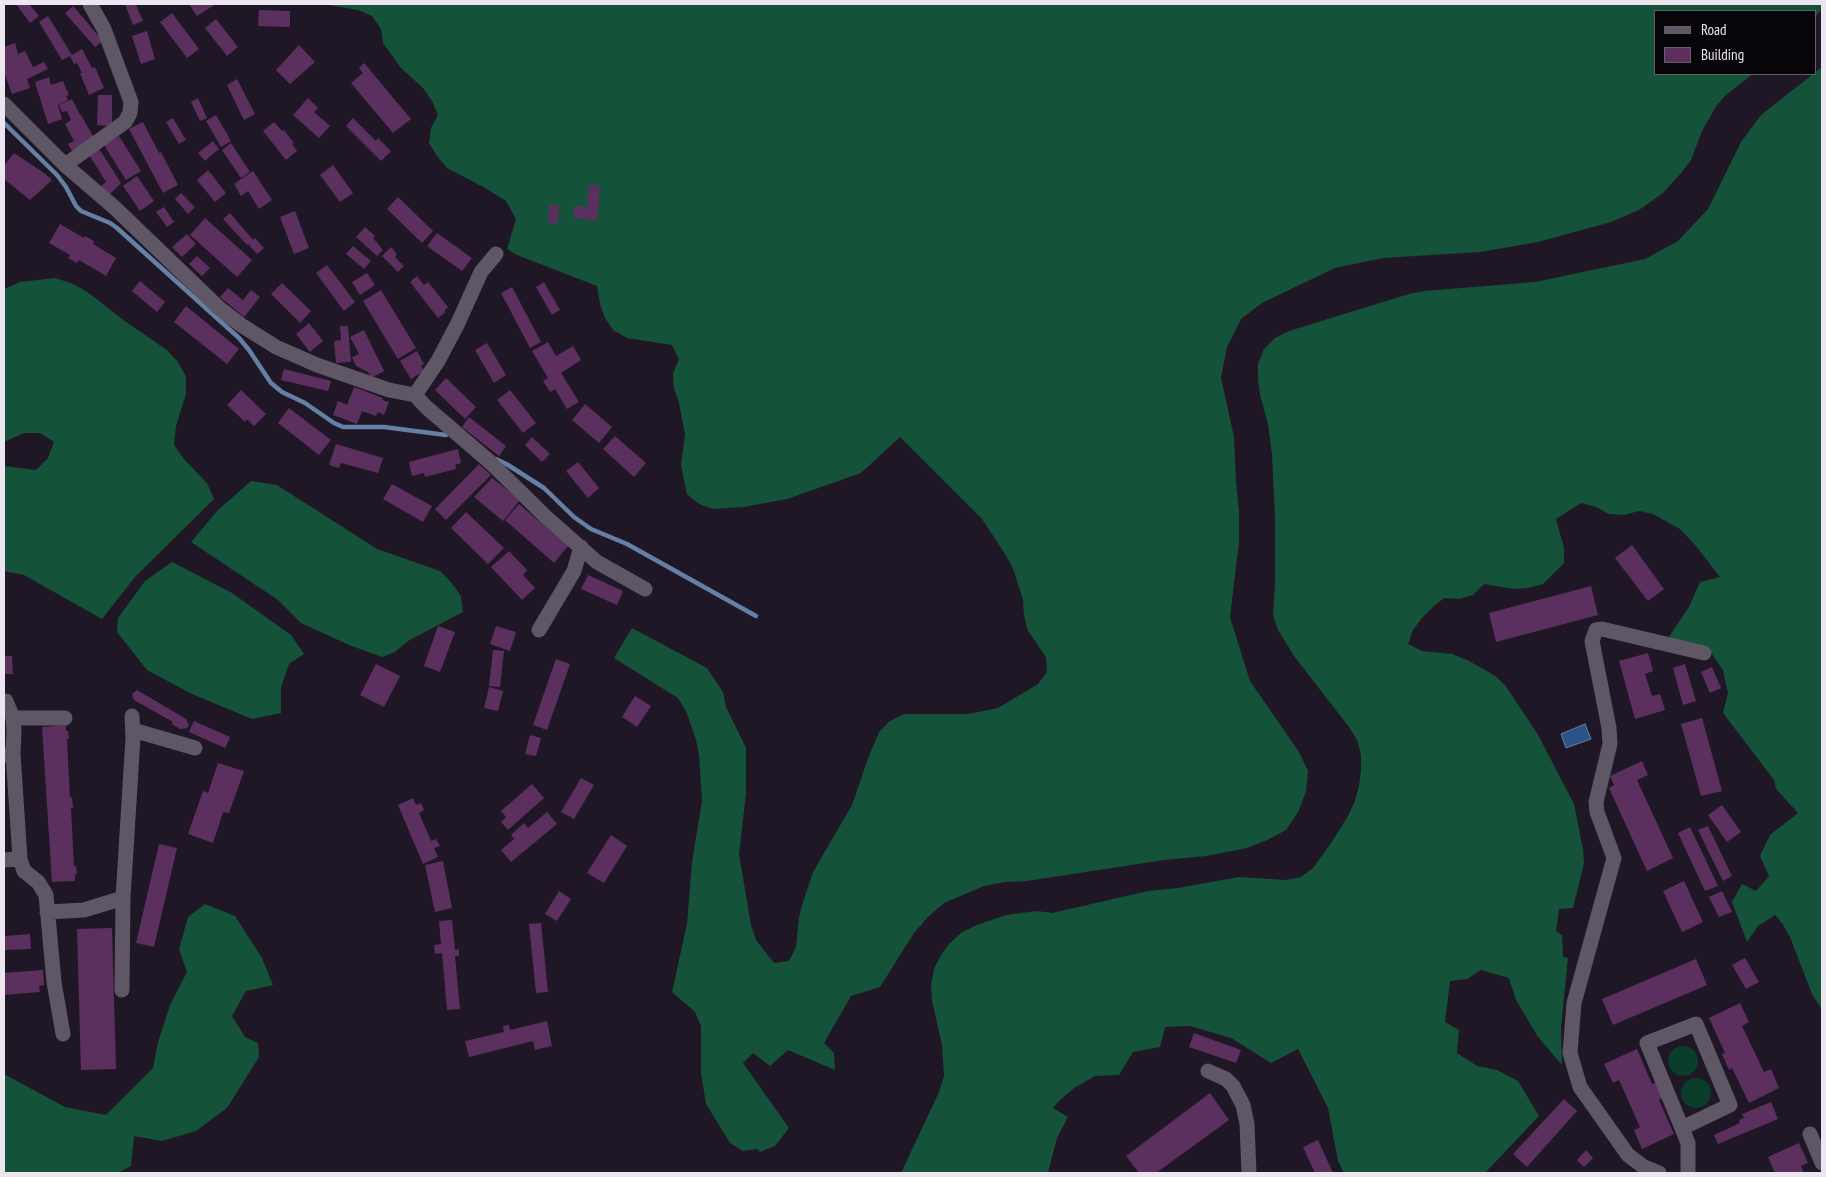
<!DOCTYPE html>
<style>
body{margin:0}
#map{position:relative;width:1826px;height:1177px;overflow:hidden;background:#1f1725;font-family:"PT Sans Narrow",sans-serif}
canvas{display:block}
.frame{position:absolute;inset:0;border:5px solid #ebe6f0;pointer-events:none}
.legend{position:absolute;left:1654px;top:10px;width:162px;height:65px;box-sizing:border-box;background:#07050a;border:1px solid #625f66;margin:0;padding:6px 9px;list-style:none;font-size:15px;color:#ebe6f0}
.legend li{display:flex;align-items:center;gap:10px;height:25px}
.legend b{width:25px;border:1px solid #625f66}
</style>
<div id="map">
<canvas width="1826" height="1177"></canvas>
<div class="frame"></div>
<ul class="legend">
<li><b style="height:6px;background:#5f5666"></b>Road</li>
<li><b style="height:14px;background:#5b305f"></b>Building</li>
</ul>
</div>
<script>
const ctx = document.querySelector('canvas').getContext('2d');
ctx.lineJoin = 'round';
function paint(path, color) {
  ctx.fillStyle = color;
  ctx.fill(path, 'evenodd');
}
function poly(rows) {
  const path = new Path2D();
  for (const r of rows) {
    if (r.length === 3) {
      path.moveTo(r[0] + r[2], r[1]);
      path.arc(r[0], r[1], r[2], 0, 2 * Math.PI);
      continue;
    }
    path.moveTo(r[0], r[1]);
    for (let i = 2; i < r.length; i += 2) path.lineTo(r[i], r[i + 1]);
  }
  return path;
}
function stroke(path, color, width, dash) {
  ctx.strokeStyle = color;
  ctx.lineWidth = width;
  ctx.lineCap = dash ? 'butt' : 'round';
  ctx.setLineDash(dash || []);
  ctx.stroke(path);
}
paint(poly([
 [1683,1061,15],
 [1696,1093,15]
]), '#093e2a');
paint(poly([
 [323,4,1822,4,1822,9,1815,17,1815,11,1655,11,1655,74,1753,74,1727,94,1717,105,1702,131,1691,160,1682,172,1663,193,1639,210,1611,222,1538,242,1480,252,1383,258,1335,268,1262,303,1241,319,1227,347,1221,378,1234,437,1236,482,1239,512,1239,542,1230,617,1250,681,1299,752,1308,771,1306,792,1298,812,1286,830,1267,840,1247,848,1206,856,1164,860,1027,881,1005,882,984,886,944,903,928,917,914,933,880,987,851,996,824,1043,834,1053,835,1070,788,1050,770,1066,753,1053,743,1063,789,1128,775,1146,760,1152,757,1149,743,1151,730,1143,706,1104,701,1073,701,1026,695,1012,672,992,687,924,692,862,702,801,699,755,696,740,686,711,678,698,614,658,632,628,707,668,723,692,726,707,746,748,746,794,739,854,751,925,756,940,774,963,789,961,796,947,799,917,803,902,813,872,852,805,867,761,879,732,890,721,904,714,968,714,998,708,1038,684,1047,672,1046,657,1028,631,1024,616,1023,600,1014,571,1007,557,982,519,900,437,861,473,787,499,743,507,713,509,699,504,687,494,681,465,685,434,679,403,674,389,673,373,679,359,672,345,627,338,613,330,605,318,600,304,597,286,517,255,507,249,516,219,506,201,485,188,447,168,437,156,429,143,431,128,438,115,432,101,423,88,401,68,383,43,381,29,372,16,358,10],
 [1822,67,1822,1010,1812,994,1790,937,1782,923,1775,915,1758,926,1747,942,1732,902,1742,884,1756,891,1769,876,1760,856,1770,835,1798,813,1776,789,1774,780,1723,713,1728,693,1723,670,1707,647,1668,638,1689,607,1700,582,1720,577,1696,546,1680,529,1653,514,1639,511,1624,515,1609,514,1596,507,1581,503,1556,519,1564,548,1564,563,1543,584,1528,588,1514,589,1484,584,1473,595,1459,599,1444,598,1433,607,1422,618,1413,630,1408,644,1422,651,1452,654,1467,660,1494,675,1505,685,1537,733,1574,804,1583,849,1584,864,1573,908,1559,909,1556,931,1562,935,1563,957,1568,958,1561,1027,1562,1065,1538,1037,1516,1000,1509,978,1481,970,1467,979,1450,981,1445,1022,1459,1030,1457,1053,1477,1066,1497,1070,1518,1081,1539,1116,1485,1173,1344,1173,1338,1161,1328,1108,1298,1049,1271,1063,1231,1038,1190,1026,1165,1027,1160,1047,1133,1052,1119,1075,1095,1076,1074,1088,1060,1100,1053,1108,1068,1117,1057,1138,1048,1173,901,1173,939,1092,944,1076,942,1045,932,1001,931,985,934,969,941,955,950,943,962,932,977,925,1006,915,1037,911,1052,913,1148,891,1178,888,1239,877,1286,880,1301,877,1313,868,1331,843,1348,816,1355,801,1359,786,1361,771,1361,755,1357,740,1349,727,1294,656,1278,630,1273,615,1275,585,1275,517,1272,455,1268,424,1260,395,1258,380,1258,364,1264,349,1275,338,1289,331,1409,294,1424,291,1535,282,1645,259,1678,241,1708,209,1741,142,1761,115],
 [55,278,71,283,86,291,126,322,167,350,178,362,186,377,186,394,176,426,174,445,184,459,207,483,214,499,135,577,102,619,24,575,4,571,4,466,36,470,48,458,54,442,40,433,24,433,4,442,4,289,20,282],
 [251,481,277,485,377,549,440,571,451,582,461,596,463,612,408,641,395,652,382,657,349,645,301,623,278,600,191,542,218,510],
 [172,562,232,593,291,635,304,654,289,664,281,687,281,713,252,719,192,694,147,670,117,632,118,618,145,581],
 [205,904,235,916,262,958,273,985,246,991,232,1016,245,1037,258,1043,259,1057,227,1108,196,1131,162,1141,134,1136,131,1166,118,1173,4,1173,4,1074,65,1107,106,1115,153,1068,158,1042,170,1005,187,972,179,949,188,917]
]), '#145239');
const water = poly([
 [1585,724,1591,739,1566,748,1561,734,1585,724]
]);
paint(water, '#2a5485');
stroke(water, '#6480a5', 1);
stroke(poly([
 [4,123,57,175,66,187,76,206,81,211,110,223,117,228,239,338,249,350,271,383,282,392,305,403,334,423,343,427,384,427,446,435],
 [496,459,508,465,544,488,574,517,591,529,627,544,756,616]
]), '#6480a5', 4.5);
paint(poly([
 [16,4,29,4,39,16,30,23],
 [125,4,139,4,136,5,143,21,133,25],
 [189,4,216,4,197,16],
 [73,6,103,41,95,47,65,13],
 [259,10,290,11,290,27,258,26],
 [172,13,199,49,187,58,160,22],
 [48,16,72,55,62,60,39,22],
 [216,19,238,47,227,56,205,28],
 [147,31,155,59,141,64,132,36],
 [15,43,18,54,25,51,33,67,44,62,48,69,27,79,30,88,12,94,4,72,4,47],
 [299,45,315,62,290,84,276,70],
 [82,49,92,68,95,67,104,88,89,95,80,73,82,73,77,63,74,64,70,56],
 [364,63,411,119,393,133,351,83,363,73,359,68],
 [49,77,51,85,63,81,69,95,66,96,68,100,58,105,62,119,48,124,35,82],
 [237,79,255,114,244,120,227,85],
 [98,95,112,95,112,126,97,125],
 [198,98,207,118,200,121,191,102],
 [308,98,318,108,314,112,330,126,319,138,293,115],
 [72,99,80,115,81,115,94,138,72,151,68,144,74,141,65,124,71,120,67,111,62,112,59,105],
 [216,115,231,141,221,147,206,121],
 [173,118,186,140,179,144,166,122],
 [353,118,376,141,378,138,391,151,381,161,346,126],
 [143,122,159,153,161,152,178,185,163,193,129,129],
 [274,122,282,131,284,130,294,143,292,144,297,151,286,160,263,131],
 [119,136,141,171,126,180,104,145],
 [213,141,219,149,205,161,198,153],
 [231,143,250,172,241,178,222,150],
 [98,147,121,183,109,195,101,186,106,182,88,153],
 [14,153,44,173,52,180,30,200,4,179,4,166],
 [333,165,353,193,340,202,320,175],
 [208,170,226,193,215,202,197,180],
 [253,171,272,200,259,209,248,191,241,196,234,184],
 [137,176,154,201,140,211,123,186],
 [589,185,600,185,597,221,573,217,574,206,587,207],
 [181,193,195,207,188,214,175,199],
 [398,197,433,231,422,243,387,209],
 [549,205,559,205,558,223,548,223],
 [164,207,174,222,167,227,156,212],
 [295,211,309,248,294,254,280,217],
 [230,213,253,240,255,238,264,248,257,254,248,244,247,245,223,219],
 [205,218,252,260,237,277,190,235],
 [60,224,84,238,85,236,94,241,93,244,116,258,106,276,79,260,77,263,68,258,70,255,49,243],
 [365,227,375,236,373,238,383,250,377,256,356,237],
 [437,233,472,258,462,271,427,246],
 [187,234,196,244,182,257,172,247],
 [353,246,371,261,364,269,346,254],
 [391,247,397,254,395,257,404,266,398,272,382,256],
 [197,256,210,268,202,276,189,264],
 [327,265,355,302,344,311,316,273],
 [367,273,375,285,360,295,352,282],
 [417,276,424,285,428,282,448,307,444,311,446,312,438,318,410,282],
 [140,281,165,302,157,312,132,291],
 [544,282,560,310,552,315,536,287],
 [282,283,311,311,300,323,271,294],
 [512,287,541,342,530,348,501,293],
 [228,288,243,300,251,290,260,297,244,317,220,297],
 [381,290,416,348,398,359,363,301],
 [186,306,239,349,227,364,174,322],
 [309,323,323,341,310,352,296,334],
 [340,326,348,326,351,362,336,363,334,341,341,340],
 [364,330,384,371,371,378,368,372,356,366,352,357,359,354,350,337],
 [548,342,556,356,573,346,581,360,561,373,579,402,567,409,555,389,550,392,543,381,548,378,532,351],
 [487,343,506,375,494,383,475,350],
 [417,351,424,364,421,366,424,371,411,379,400,361],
 [284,369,331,381,328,391,281,380],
 [446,378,476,407,465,419,435,390],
 [354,387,383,398,382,400,389,402,384,415,378,412,376,416,362,411,357,424,333,415,338,401,347,405],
 [241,390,266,414,254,426,247,419,245,422,227,405],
 [510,390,536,423,523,433,497,400],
 [585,404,612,427,599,443,572,420],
 [289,408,331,440,319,455,278,423],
 [469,417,506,446,499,456,462,427],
 [615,436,646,463,634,477,603,449],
 [532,437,550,454,542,462,525,445],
 [336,444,383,458,378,473,341,463,339,468,329,465],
 [458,449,461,463,455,465,456,469,425,477,424,473,412,476,409,462],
 [578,462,599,488,588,498,566,471],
 [479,464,491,475,446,520,435,509],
 [492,478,520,500,503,521,474,497],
 [392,484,432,506,423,522,383,499],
 [519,504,568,546,554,563,505,520],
 [466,512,504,548,488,564,451,528],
 [1632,545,1664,589,1648,601,1615,558],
 [509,551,527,570,523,575,535,588,522,600,491,567],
 [588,575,623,591,617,605,581,589],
 [1591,586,1598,615,1496,642,1489,613],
 [438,626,455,632,440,672,424,666],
 [496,626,516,632,510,651,490,644],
 [493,650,504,651,500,687,489,686],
 [1648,653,1653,671,1645,674,1652,696,1660,694,1665,710,1635,719,1619,661],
 [4,656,12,656,13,674,4,674],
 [556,659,570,664,547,730,533,725],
 [376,664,400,676,384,707,360,695],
 [1685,664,1696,701,1683,705,1673,668],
 [1712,667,1721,688,1710,693,1701,672],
 [489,687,503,691,498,711,484,708],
 [137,690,186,719,189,725,187,728,180,729,172,724,173,722,134,700,132,694],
 [635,696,651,706,637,727,622,717],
 [1702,718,1722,791,1701,796,1681,724],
 [194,721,230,737,225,748,189,732],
 [66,725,66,731,68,731,69,739,67,739,70,798,72,797,73,808,71,808,74,866,76,866,77,874,75,874,75,881,52,882,42,727],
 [530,735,541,738,536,756,525,754],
 [1642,761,1648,775,1637,780,1673,858,1647,871,1609,788,1614,785,1610,776],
 [218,763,244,771,229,813,223,812,213,843,188,834,203,791,208,793],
 [581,778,594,785,574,819,561,812],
 [532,784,544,798,508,830,501,822,506,817,501,811],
 [413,798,416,805,421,803,424,810,419,813,431,841,436,839,440,846,434,848,438,857,423,864,398,805],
 [1722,805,1741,832,1727,842,1708,815],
 [547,812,557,824,511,862,501,850,514,839,511,835,524,823,528,828],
 [1708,826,1732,876,1723,881,1698,830],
 [1690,827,1718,886,1705,891,1678,833],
 [611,835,627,846,604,883,587,873],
 [159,844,177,848,154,947,136,943],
 [443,861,452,908,435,912,425,865],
 [1684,881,1703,922,1682,932,1663,891],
 [559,891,571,899,557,921,545,914],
 [1722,891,1732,912,1719,917,1709,897],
 [452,920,455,950,459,949,459,956,455,956,460,1009,447,1010,442,953,435,954,434,945,441,944,439,921],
 [541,923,548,992,536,993,529,924],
 [112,928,116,1069,81,1070,77,929],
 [30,934,31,949,4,950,4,936],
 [1745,958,1759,982,1746,989,1732,965],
 [1696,959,1707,985,1613,1025,1602,999],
 [43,970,44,985,39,986,40,992,4,995,4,973],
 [1740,1003,1749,1022,1742,1026,1764,1072,1771,1069,1779,1088,1749,1103,1732,1068,1729,1070,1722,1054,1725,1053,1709,1018],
 [547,1021,552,1046,535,1050,533,1041,469,1057,465,1041,504,1032,503,1026,509,1025,510,1030],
 [1194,1033,1241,1050,1236,1063,1189,1047],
 [1637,1049,1652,1084,1657,1082,1664,1097,1659,1100,1674,1134,1642,1149,1634,1130,1640,1127,1619,1080,1613,1083,1604,1064],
 [1210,1093,1229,1120,1156,1173,1139,1173,1126,1156],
 [1564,1099,1577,1111,1527,1167,1513,1154],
 [1771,1102,1778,1119,1718,1144,1714,1135,1740,1123,1739,1120,1744,1118,1742,1114],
 [1318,1140,1333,1173,1315,1173,1303,1147],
 [1799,1143,1808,1163,1801,1166,1804,1173,1775,1173,1768,1157],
 [1586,1150,1593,1158,1584,1167,1577,1160]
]), '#5b305f');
stroke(poly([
 [4,104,65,165,115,208,219,308,241,325,276,347,317,365,389,390,415,395,426,407,490,462,546,517,597,562,645,589],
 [65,165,125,122,130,113,131,102,104,29,90,4],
 [415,395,438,361,458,323,481,272,496,254],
 [539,630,574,571,581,547],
 [6,701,13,718,14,730,13,754],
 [13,718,65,718],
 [133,730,195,748],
 [4,755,13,754,20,859,24,871,38,882,46,895,54,982,63,1034],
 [4,860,20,859],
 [47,912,84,910,123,898],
 [122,990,123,898,133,738,132,716],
 [1208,1071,1226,1079,1233,1086,1243,1105,1247,1124,1249,1173],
 [1682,1128,1730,1105,1696,1024,1647,1043,1688,1143,1688,1173],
 [1810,1134,1822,1163],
 [1659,1173,1644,1167,1628,1155,1580,1087,1570,1053,1574,1003,1614,858,1597,812,1596,802,1610,744,1609,728,1592,641,1596,630,1602,629,1704,653]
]), '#5f5666', 15);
</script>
